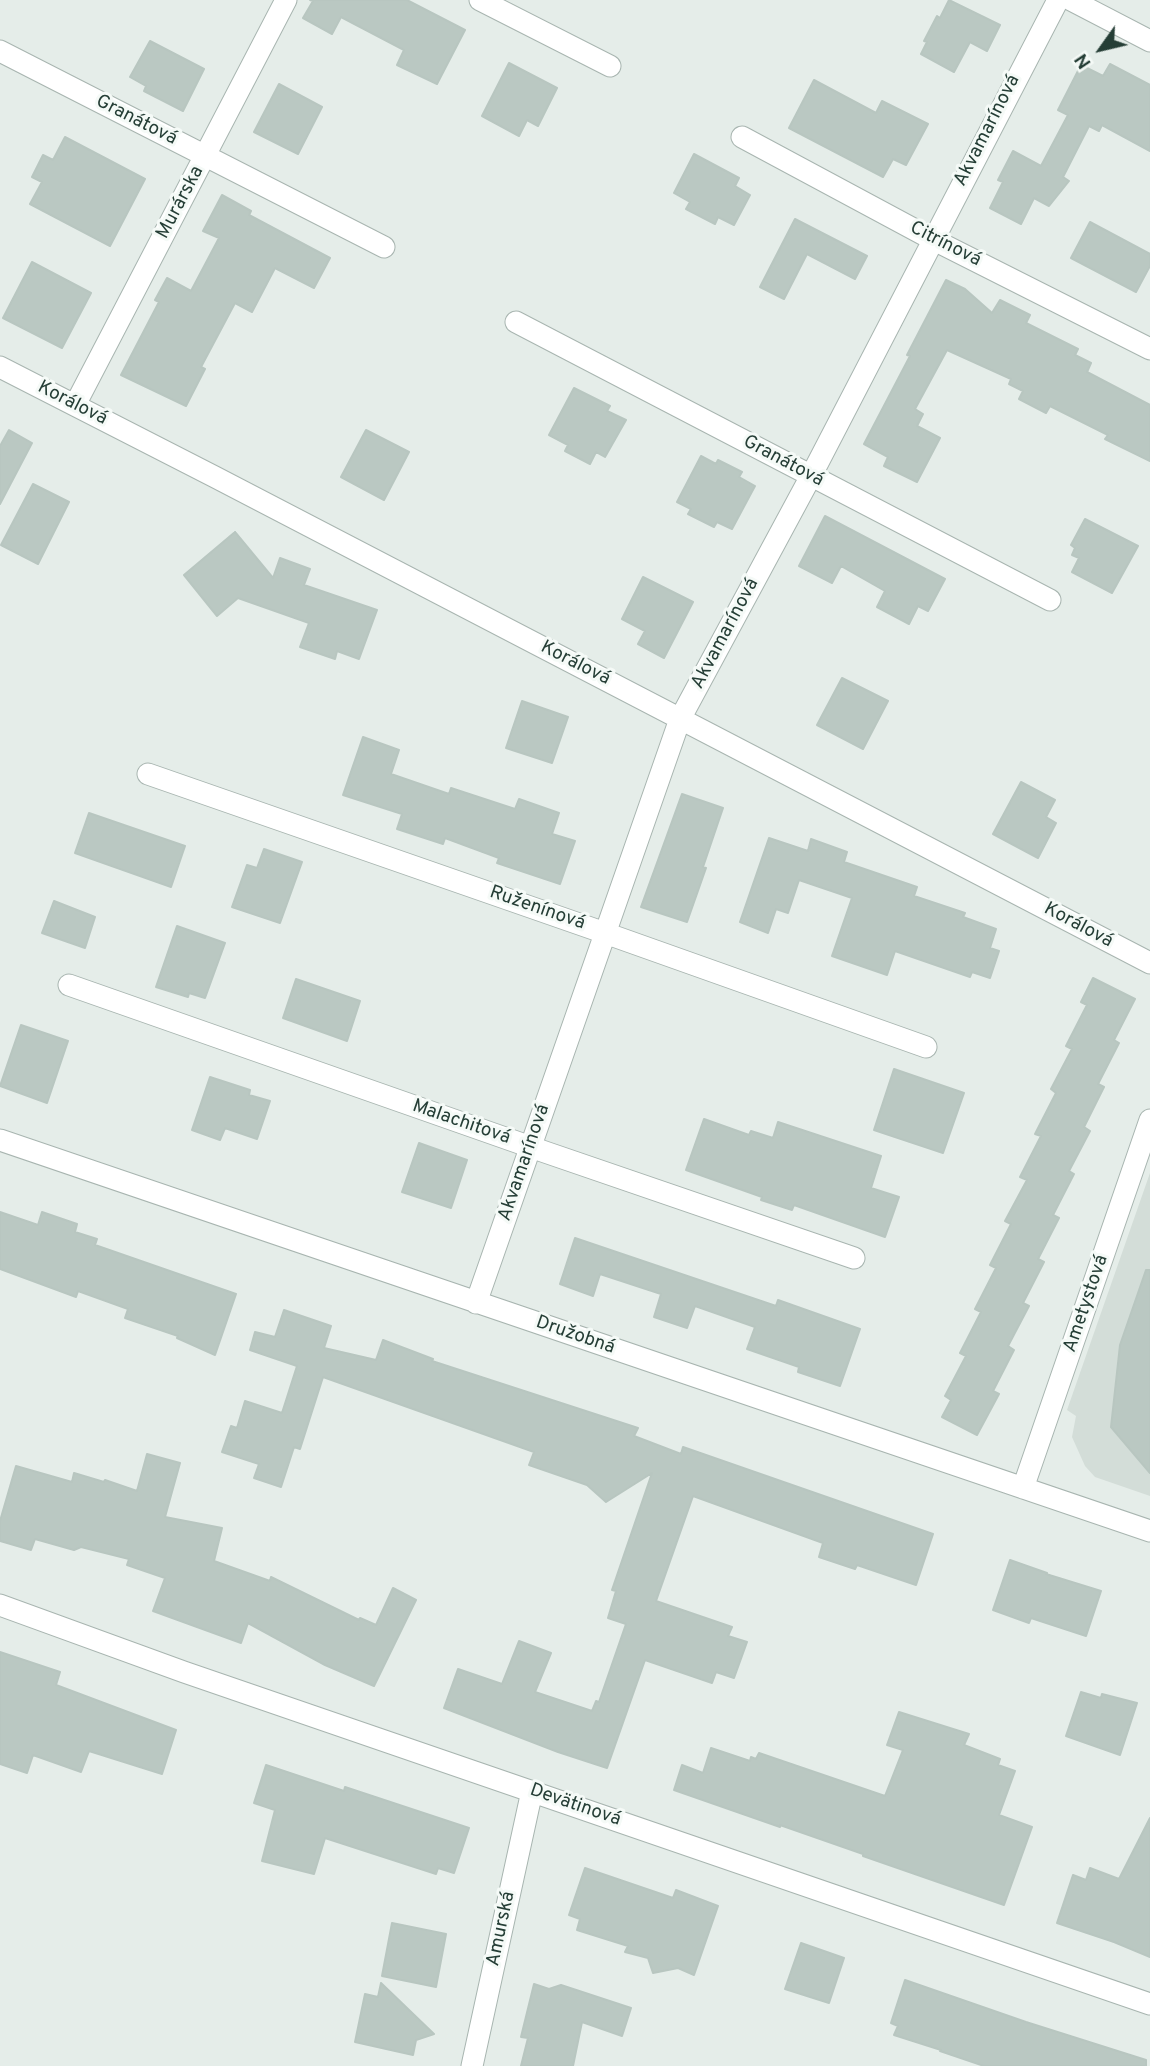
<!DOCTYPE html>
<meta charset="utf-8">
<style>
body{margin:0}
#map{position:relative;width:1150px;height:2066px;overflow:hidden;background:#e5ede9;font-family:Overpass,sans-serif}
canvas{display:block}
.north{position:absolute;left:1066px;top:14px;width:70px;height:70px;-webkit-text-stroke:5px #f5faf7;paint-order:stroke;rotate:236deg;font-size:19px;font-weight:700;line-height:28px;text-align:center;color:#253e36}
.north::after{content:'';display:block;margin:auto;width:24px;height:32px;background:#253e36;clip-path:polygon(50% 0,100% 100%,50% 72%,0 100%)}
</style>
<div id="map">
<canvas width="1150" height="2066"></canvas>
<div class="north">N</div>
</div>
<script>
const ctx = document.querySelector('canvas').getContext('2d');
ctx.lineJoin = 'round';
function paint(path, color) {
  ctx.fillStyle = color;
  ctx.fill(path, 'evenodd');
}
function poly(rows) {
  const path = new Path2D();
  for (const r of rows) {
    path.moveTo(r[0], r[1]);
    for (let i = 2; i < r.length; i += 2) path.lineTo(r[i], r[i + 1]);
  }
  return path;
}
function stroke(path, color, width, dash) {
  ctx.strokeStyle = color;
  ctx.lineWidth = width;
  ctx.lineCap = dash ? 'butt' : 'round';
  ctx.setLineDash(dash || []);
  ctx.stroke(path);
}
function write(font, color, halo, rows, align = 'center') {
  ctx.font = font + ' Overpass,sans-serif';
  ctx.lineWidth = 6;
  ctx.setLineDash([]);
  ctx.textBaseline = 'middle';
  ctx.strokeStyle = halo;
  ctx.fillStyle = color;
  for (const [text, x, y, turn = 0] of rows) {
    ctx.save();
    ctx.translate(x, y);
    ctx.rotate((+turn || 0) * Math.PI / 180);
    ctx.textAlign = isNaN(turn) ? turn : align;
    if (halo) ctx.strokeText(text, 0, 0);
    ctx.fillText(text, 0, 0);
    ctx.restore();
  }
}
paint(poly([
 [1150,1173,1150,1496,1095,1477,1085,1466,1072,1437,1076,1416,1067,1410]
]), '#d3ddd8');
const building = poly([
 [310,0,407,0,465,30,437,84,397,65,404,50,341,17,332,34,303,18,313,1,310,0],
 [949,0,1000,25,987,51,970,42,954,72,921,54,927,42,924,41,937,16,940,18,949,0],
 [150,41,204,69,183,111,144,91,146,86,130,77,150,41],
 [509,63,557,88,538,126,527,120,519,136,482,116,509,63],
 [1110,64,1150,85,1150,151,1102,125,1099,131,1089,126,1063,177,1069,181,1049,206,1034,198,1021,224,990,208,1003,182,998,180,1013,151,1041,166,1068,115,1058,110,1081,65,1103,76,1110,64],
 [814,80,876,113,882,101,928,124,906,165,893,159,883,177,789,128,814,80],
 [279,84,322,107,298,154,254,132,279,84],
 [65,137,145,179,110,246,30,204,42,182,32,177,43,155,53,160,65,137],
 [694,154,739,178,735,186,750,195,734,225,718,217,715,224,686,209,690,202,674,193,694,154],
 [222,195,251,211,249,215,330,258,314,288,275,268,252,312,235,303,201,367,205,369,186,406,121,375,159,302,155,300,167,278,191,291,219,238,203,231,222,195],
 [795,219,867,256,855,279,807,254,784,299,760,287,795,219],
 [1090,222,1150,254,1150,266,1136,292,1071,258,1090,222],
 [32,262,91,293,62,348,3,318,32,262],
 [946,280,965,289,992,313,1000,300,1030,315,1026,323,1078,349,1075,355,1091,363,1087,372,1150,405,1150,461,1105,439,1108,435,1050,406,1046,413,1019,399,1023,391,1009,384,1011,379,947,350,915,409,923,414,917,426,940,438,917,482,884,466,888,457,864,444,910,356,907,355,946,280],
 [574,388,610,406,607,411,626,420,605,457,596,452,590,464,565,451,568,445,549,435,574,388],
 [9,430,32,443,0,504,0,446,9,430],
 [366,430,409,452,384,500,341,477,366,430],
 [701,456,716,464,718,460,742,472,739,477,755,486,732,529,717,522,714,527,688,514,691,509,677,502,701,456],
 [33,484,69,502,38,564,1,545,33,484],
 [825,516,945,579,928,611,918,606,909,624,877,607,885,591,841,566,832,583,799,566,825,516],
 [1085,519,1138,546,1112,593,1072,572,1079,558,1072,555,1075,548,1071,545,1085,519],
 [235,532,273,578,280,558,310,569,304,585,377,610,359,659,337,651,335,659,300,647,309,623,238,598,217,616,184,575,235,532],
 [643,577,693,602,664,658,638,644,645,631,622,619,643,577],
 [842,678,888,701,863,749,817,725,842,678],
 [522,701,568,717,552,763,506,748,522,701],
 [363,737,399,750,391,774,449,794,451,788,515,809,519,799,559,813,552,834,575,841,560,884,497,863,499,858,445,838,443,844,397,829,402,814,343,795,363,737],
 [1021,782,1055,800,1046,817,1056,823,1038,858,993,834,1021,782],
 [682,794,723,808,703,867,706,868,687,922,641,907,682,794],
 [89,813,185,846,171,887,75,853,89,813],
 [769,838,808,851,811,839,847,852,844,862,917,887,914,896,965,913,963,917,996,929,990,948,999,951,990,978,972,972,970,977,895,951,887,975,832,956,852,898,799,880,788,913,776,909,768,933,740,922,769,838],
 [264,849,302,862,280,923,232,907,247,865,257,868,264,849],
 [54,901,95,917,85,948,42,933,54,901],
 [177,926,225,943,205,998,189,993,188,997,156,987,177,926],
 [1093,978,1135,999,1114,1040,1119,1043,1098,1084,1104,1087,1084,1127,1090,1131,1069,1171,1074,1174,1053,1215,1059,1218,1038,1259,1044,1262,1023,1303,1029,1306,1008,1346,1014,1350,993,1391,999,1394,977,1435,942,1417,951,1400,945,1396,966,1356,960,1353,981,1312,975,1309,996,1268,990,1265,1011,1224,1005,1221,1027,1180,1020,1177,1041,1136,1035,1134,1056,1093,1051,1089,1072,1049,1066,1046,1087,1005,1081,1002,1093,978],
 [296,979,360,1001,347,1041,283,1018,296,979],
 [21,1025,68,1041,47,1103,0,1086,21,1025],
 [894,1069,964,1093,943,1153,874,1130,894,1069],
 [210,1077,250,1090,249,1095,270,1101,257,1139,225,1128,220,1140,192,1130,210,1077],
 [704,1119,749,1135,751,1131,773,1138,778,1122,881,1156,871,1188,899,1197,885,1237,794,1205,792,1210,761,1200,762,1197,686,1170,704,1119],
 [419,1143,467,1160,451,1208,402,1192,419,1143],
 [0,1212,38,1225,42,1212,77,1224,75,1232,97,1239,95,1245,236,1294,215,1355,177,1338,178,1336,125,1318,128,1309,78,1291,76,1297,0,1269,0,1212],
 [575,1238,776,1306,778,1300,860,1329,840,1386,798,1372,799,1367,747,1349,755,1327,695,1306,687,1328,654,1317,661,1294,600,1274,593,1296,560,1284,575,1238],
 [1146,1270,1150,1270,1150,1473,1111,1427,1120,1345,1146,1270],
 [284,1310,331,1326,324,1348,376,1360,383,1340,433,1359,432,1361,638,1428,634,1436,681,1454,683,1447,933,1534,916,1585,857,1565,855,1569,819,1557,823,1543,693,1496,656,1601,732,1627,728,1636,747,1642,734,1678,716,1672,712,1683,645,1660,607,1768,558,1752,444,1708,458,1669,502,1684,519,1641,551,1653,535,1692,592,1711,596,1701,599,1702,626,1624,608,1618,616,1591,612,1590,652,1473,606,1502,587,1485,529,1465,534,1452,323,1377,300,1449,294,1447,281,1487,254,1478,259,1464,222,1452,231,1426,237,1428,245,1401,282,1413,297,1366,250,1350,255,1332,275,1337,284,1310],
 [147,1454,180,1463,165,1517,222,1528,214,1561,270,1581,271,1577,359,1620,360,1618,376,1625,393,1588,416,1600,374,1686,325,1665,248,1623,241,1643,153,1611,165,1578,127,1565,129,1559,81,1547,74,1550,35,1539,31,1550,0,1541,0,1521,16,1466,72,1482,74,1473,104,1482,105,1480,137,1491,147,1454],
 [1010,1560,1047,1573,1046,1574,1101,1591,1086,1636,1031,1618,1029,1623,993,1610,1010,1560],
 [0,1652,60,1672,56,1685,176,1730,162,1774,89,1751,81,1772,33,1755,27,1773,0,1764,0,1652],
 [1081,1692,1101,1698,1102,1694,1137,1703,1120,1755,1066,1736,1081,1692],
 [899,1712,969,1734,964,1745,1000,1759,998,1765,1015,1771,999,1815,1032,1827,1004,1905,863,1856,863,1854,780,1825,780,1827,674,1790,682,1765,703,1773,711,1748,750,1761,751,1757,756,1759,759,1753,885,1796,903,1750,887,1745,899,1712],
 [266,1765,344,1791,345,1787,469,1828,454,1873,438,1868,436,1874,325,1838,314,1874,262,1861,275,1810,254,1803,266,1765],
 [1150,1818,1150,1957,1114,1942,1057,1923,1073,1875,1086,1880,1090,1868,1119,1879,1150,1818],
 [585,1868,673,1898,676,1890,718,1906,694,1975,678,1968,653,1973,648,1958,625,1952,628,1946,577,1930,580,1919,569,1915,585,1868],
 [392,1923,446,1934,436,1987,382,1976,392,1923],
 [801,1943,844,1958,829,2003,785,1989,801,1943],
 [905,1980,1026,2022,1146,2060,1146,2066,984,2066,940,2051,941,2050,894,2035,898,2026,891,2023,905,1980],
 [381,1983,434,2034,416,2040,413,2055,355,2042,365,1994,378,1997,381,1983],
 [534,1984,549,1989,561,1985,631,2008,622,2036,582,2022,573,2066,521,2066,528,2038,521,2037,534,1984]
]);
paint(building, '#bac8c2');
stroke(building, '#b8c6c0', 2);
const minor = poly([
 [480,0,610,66],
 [1071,0,1150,41],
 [0,51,384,247],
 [742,137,932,239,1150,349],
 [516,322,1050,600],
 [0,367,215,477,1150,963],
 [75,405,286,0],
 [148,774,605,933,926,1047],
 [69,985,545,1152,854,1258],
 [0,1140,1150,1531],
 [476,1303,680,719,811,476,1058,0],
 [1023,1488,1150,1120],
 [0,1605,184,1672,1150,2004],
 [472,2066,532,1791]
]);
stroke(minor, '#a8b5b0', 23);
stroke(minor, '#fff', 21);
write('19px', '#253e36', '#f5faf7', [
 ["Granátová",136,121,27],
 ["Akvamarínová",988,131,-63],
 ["Murárska",181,203,-62],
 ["Citrínová",945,245,27],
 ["Korálová",72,404,27],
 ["Granátová",783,462,28],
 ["Akvamarínová",726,634,-62],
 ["Korálová",575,664,27],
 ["Ruženínová",537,909,19],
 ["Korálová",1078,926,28],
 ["Malachitová",461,1123,19],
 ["Akvamarínová",525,1163,-71],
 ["Ametystová",1087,1304,-71],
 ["Družobná",575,1336,19],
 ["Devätinová",575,1806,19],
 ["Amurská",502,1929,-78]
]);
</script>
